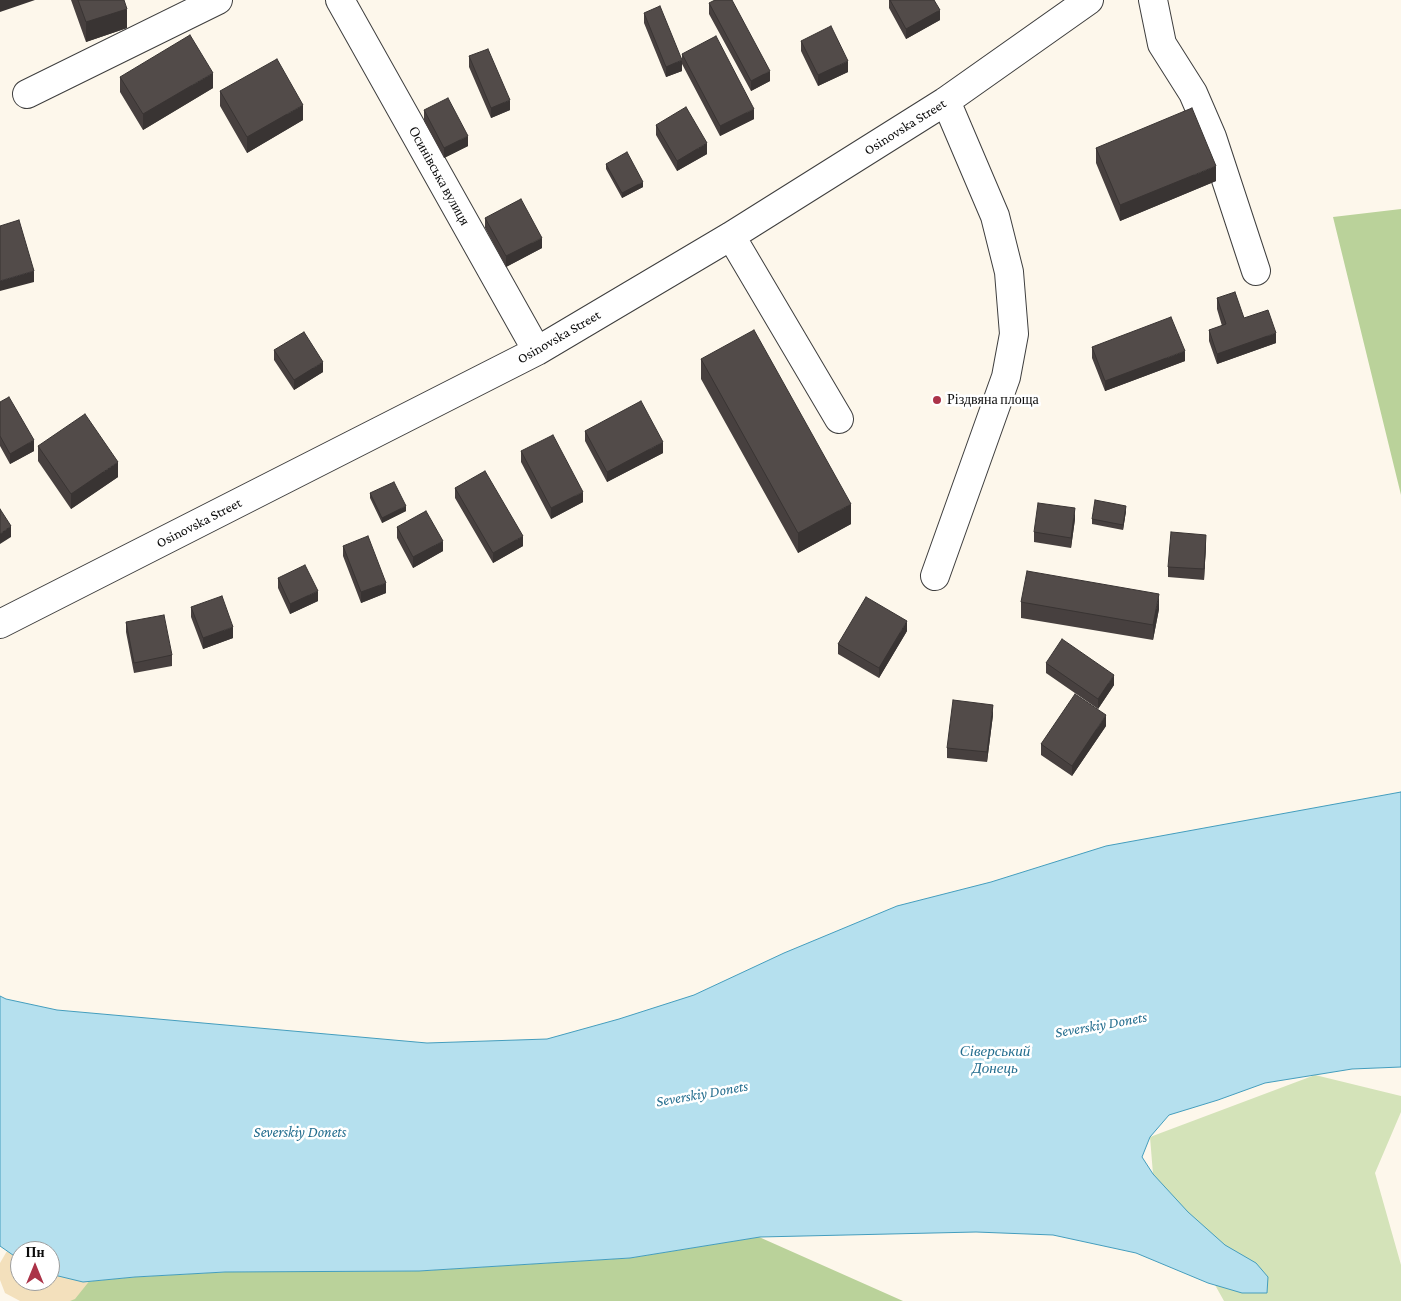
<!DOCTYPE html>
<meta charset="utf-8">
<style>
body{margin:0}
#map{position:relative;width:1401px;height:1301px;overflow:hidden;background:#fdf7eb;font-family:"Crimson Pro",serif}
canvas{display:block}
.north{position:absolute;left:10px;top:1241px;width:50px;height:50px;box-sizing:border-box;background:#fff;border:1px solid #9d9d9d;border-radius:50%;rotate:0deg;font-size:14px;font-weight:700;line-height:20px;text-align:center;color:#0b0b0b}
.north::after{content:'';display:block;margin:auto;width:18px;height:22px;background:#ab3348;clip-path:polygon(50% 0,100% 100%,50% 72%,0 100%)}
</style>
<div id="map">
<canvas width="1401" height="1301"></canvas>
<div class="north">Пн</div>
</div>
<script>
const ctx = document.querySelector('canvas').getContext('2d');
ctx.lineJoin = 'round';
function paint(path, color) {
  ctx.fillStyle = color;
  ctx.fill(path, 'evenodd');
}
function poly(rows) {
  const path = new Path2D();
  for (const r of rows) {
    path.moveTo(r[0], r[1]);
    for (let i = 2; i < r.length; i += 2) path.lineTo(r[i], r[i + 1]);
  }
  return path;
}
function stroke(path, color, width, dash) {
  ctx.strokeStyle = color;
  ctx.lineWidth = width;
  ctx.lineCap = dash ? 'butt' : 'round';
  ctx.setLineDash(dash || []);
  ctx.stroke(path);
}
function write(font, color, halo, rows, align = 'center') {
  ctx.font = font + ' "Crimson Pro",serif';
  ctx.lineWidth = 5;
  ctx.setLineDash([]);
  ctx.textBaseline = 'middle';
  ctx.strokeStyle = halo;
  ctx.fillStyle = color;
  for (const [text, x, y, turn = 0] of rows) {
    ctx.save();
    ctx.translate(x, y);
    ctx.rotate((+turn || 0) * Math.PI / 180);
    ctx.textAlign = isNaN(turn) ? turn : align;
    if (halo) ctx.strokeText(text, 0, 0);
    ctx.fillText(text, 0, 0);
    ctx.restore();
  }
}
paint(poly([
 [1315,1075,1401,1096,1401,1112,1375,1173,1401,1265,1401,1301,1224,1301,1153,1174,1150,1137]
]), '#d4e3b9');
paint(poly([
 [1401,209,1401,495,1333,217],
 [759,1237,903,1301,43,1301,83,1282,135,1277,225,1272,419,1271,630,1258]
]), '#bad29a');
paint(poly([
 [14,1239,20,1251,20,1281,50,1281,50,1254,95,1274,75,1299,70,1301,20,1301,5,1293,0,1280,0,1263]
]), '#f3e0bc');
const water = poly([
 [1401,792,1401,1067,1352,1069,1265,1083,1218,1100,1169,1115,1150,1137,1142,1157,1153,1174,1188,1212,1225,1245,1256,1263,1268,1277,1267,1293,1242,1293,1208,1283,1136,1253,1053,1235,976,1232,760,1237,630,1258,419,1271,225,1272,135,1277,83,1282,50,1274,50,1251,20,1251,20,1260,0,1246,0,996,6,999,57,1010,427,1043,547,1039,619,1019,694,995,784,953,897,906,991,882,1106,846,1401,792]
]);
paint(water, '#b5e0ee');
stroke(water, '#449dbd', 1);
const minor = poly([
 [340,0,537,351],
 [1153,0,1162,44,1193,93,1212,137,1256,271],
 [27,94,218,0],
 [731,236,839,419],
 [935,576,1006,377,1014,334,1009,272,995,216,946,101],
 [0,624,537,351,731,236,946,101,1089,0]
]);
stroke(minor, '#3e3e3e', 30);
stroke(minor, '#fff', 28);
paint(poly([
 [71,0,124,0,127,28,86,42],
 [889,0,934,0,940,20,906,39,889,8],
 [709,3,770,81,751,91,709,14],
 [644,13,682,71,666,77,644,23],
 [801,41,848,72,818,86,801,51],
 [682,54,754,119,720,136,682,64],
 [469,56,510,110,491,118,469,67],
 [120,77,213,88,143,130,120,92],
 [220,91,303,120,247,153,220,106],
 [424,110,468,146,444,158,424,121],
 [656,125,707,154,677,171,656,135],
 [1096,148,1216,181,1120,221,1096,163],
 [606,164,643,187,622,198,606,169],
 [485,218,542,248,506,267,485,228],
 [1217,298,1244,318,1276,343,1217,364,1209,341,1209,330,1222,326,1217,309],
 [1092,347,1185,361,1105,391,1092,358],
 [274,350,323,372,294,390,274,360],
 [701,359,851,524,798,553,701,379],
 [0,402,34,451,10,464,0,446],
 [585,431,663,453,607,482,585,441],
 [38,446,118,477,71,509,38,461],
 [521,451,583,502,551,519,521,462],
 [455,488,523,546,493,563,455,498],
 [370,493,406,511,382,523,370,498],
 [1126,511,1123,530,1092,524,1092,519],
 [1075,519,1071,548,1034,542,1034,532],
 [397,527,443,551,413,568,397,538],
 [1206,545,1204,580,1168,577,1168,567],
 [343,546,386,593,361,603,343,556],
 [278,578,318,601,290,614,278,588],
 [1021,602,1159,609,1153,640,1021,618],
 [191,607,233,638,203,649,191,617],
 [126,622,172,655,172,666,134,673,126,632],
 [907,631,879,678,838,654,838,644],
 [1046,663,1114,685,1098,709,1046,673],
 [993,715,987,762,947,758,947,748],
 [1106,726,1072,776,1041,755,1041,744]
]), '#47403f');
paint(poly([
 [0,0,35,0,0,12],
 [127,9,127,28,86,42,86,22],
 [940,10,940,20,906,39,906,29],
 [682,60,682,71,666,77,666,67],
 [848,61,848,72,818,86,818,75],
 [770,71,770,81,751,91,751,81],
 [213,73,213,88,143,130,143,114],
 [510,100,510,110,491,118,491,108],
 [303,105,303,120,247,153,247,137],
 [754,109,754,119,720,136,720,126],
 [468,136,468,146,444,158,444,148],
 [707,143,707,154,677,171,677,161],
 [1216,166,1216,181,1120,221,1120,205],
 [643,182,643,187,622,198,622,193],
 [542,238,542,248,506,267,506,256],
 [34,271,34,282,0,291,0,281],
 [1276,333,1276,343,1217,364,1217,354],
 [1185,351,1185,361,1105,391,1105,381],
 [323,362,323,372,294,390,294,380],
 [34,440,34,451,10,464,10,454],
 [663,442,663,453,607,482,607,472],
 [118,462,118,477,71,509,71,494],
 [583,492,583,502,551,519,551,508],
 [851,504,851,524,798,553,798,533],
 [406,506,406,511,382,523,382,518],
 [1126,506,1126,511,1123,530,1123,525],
 [1075,508,1075,519,1071,548,1071,538],
 [11,526,11,537,0,544,0,534],
 [1206,535,1206,545,1204,580,1204,569],
 [523,536,523,546,493,563,493,553],
 [443,541,443,551,413,568,413,557],
 [386,583,386,593,361,603,361,592],
 [318,591,318,601,290,614,290,604],
 [1159,594,1159,609,1153,640,1153,625],
 [907,621,907,631,879,678,879,668],
 [233,627,233,638,203,649,203,638],
 [1114,675,1114,685,1098,709,1098,699],
 [993,705,993,715,987,762,987,752],
 [1106,715,1106,726,1072,776,1072,766]
]), '#393433');
const building = poly([
 [78,0,124,0,127,9,86,22,78,0],
 [715,0,732,0,770,71,751,81,709,3,715,0],
 [890,0,934,0,940,10,906,29,890,0],
 [660,6,682,60,666,67,644,13,660,6],
 [831,26,848,61,818,75,801,41,831,26],
 [190,35,213,73,143,114,120,77,190,35],
 [716,36,754,109,720,126,682,54,716,36],
 [488,49,510,100,491,108,469,56,488,49],
 [277,59,303,105,247,137,220,91,277,59],
 [448,98,468,136,444,148,424,110,448,98],
 [686,107,707,143,677,161,656,125,686,107],
 [1192,108,1216,166,1120,205,1096,148,1192,108],
 [627,152,643,182,622,193,606,164,627,152],
 [521,199,542,238,506,256,485,218,521,199],
 [19,220,34,271,0,281,0,226,19,220],
 [1235,292,1244,318,1268,310,1276,333,1217,354,1209,330,1226,324,1217,298,1235,292],
 [1171,317,1185,351,1105,381,1092,347,1171,317],
 [754,330,851,504,798,533,701,359,754,330],
 [304,332,323,362,294,380,274,350,304,332],
 [9,397,34,440,10,454,0,436,0,402,9,397],
 [641,401,663,442,607,472,585,431,641,401],
 [85,414,118,462,71,494,38,446,85,414],
 [553,435,583,492,551,508,521,451,553,435],
 [485,471,523,536,493,553,455,488,485,471],
 [394,482,406,506,382,518,370,493,394,482],
 [1095,500,1126,506,1123,525,1092,519,1095,500],
 [1038,503,1075,508,1071,538,1034,532,1038,503],
 [0,509,11,526,0,534,0,509],
 [426,511,443,541,413,557,397,527,426,511],
 [1171,532,1206,535,1204,569,1168,567,1171,532],
 [368,536,386,583,361,592,343,546,368,536],
 [305,565,318,591,290,604,278,578,305,565],
 [1027,571,1159,594,1153,625,1021,602,1027,571],
 [222,596,233,627,203,638,191,607,222,596],
 [866,597,907,621,879,668,838,644,866,597],
 [164,615,172,655,134,663,126,622,164,615],
 [1062,639,1114,675,1098,699,1046,663,1062,639],
 [1075,694,1106,715,1072,766,1041,744,1075,694],
 [953,700,993,705,987,752,947,748,953,700]
]);
paint(building, '#524b49');
stroke(building, '#393433', 1);
for (const [x, y, r, color] of [
 [937,400,5,"#ab3348"]
]) {
  const dot = new Path2D();
  dot.arc(x, y, r, 0, 2 * Math.PI);
  ctx.fillStyle = color;
  ctx.fill(dot);
  stroke(dot, '#fff', 2);
}
write('14px', '#0b0b0b', '#fff', [
 ["Osinovska Street",905,127,-32],
 ["Осинівська вулиця",439,176,61],
 ["Osinovska Street",559,337,-30],
 ["Osinovska Street",199,523,-27]
]);
write('14px', '#0b0b0b', '#fff', [
 ["Різдвяна площа",947,400]
], 'left');
write('italic 15px', '#236d8e', '#fff', [
 ["Severskiy Donets",1101,1025,-10],
 ["Сіверський",995,1051],
 ["Донець",995,1068],
 ["Severskiy Donets",702,1094,-10],
 ["Severskiy Donets",300,1132]
]);
</script>
